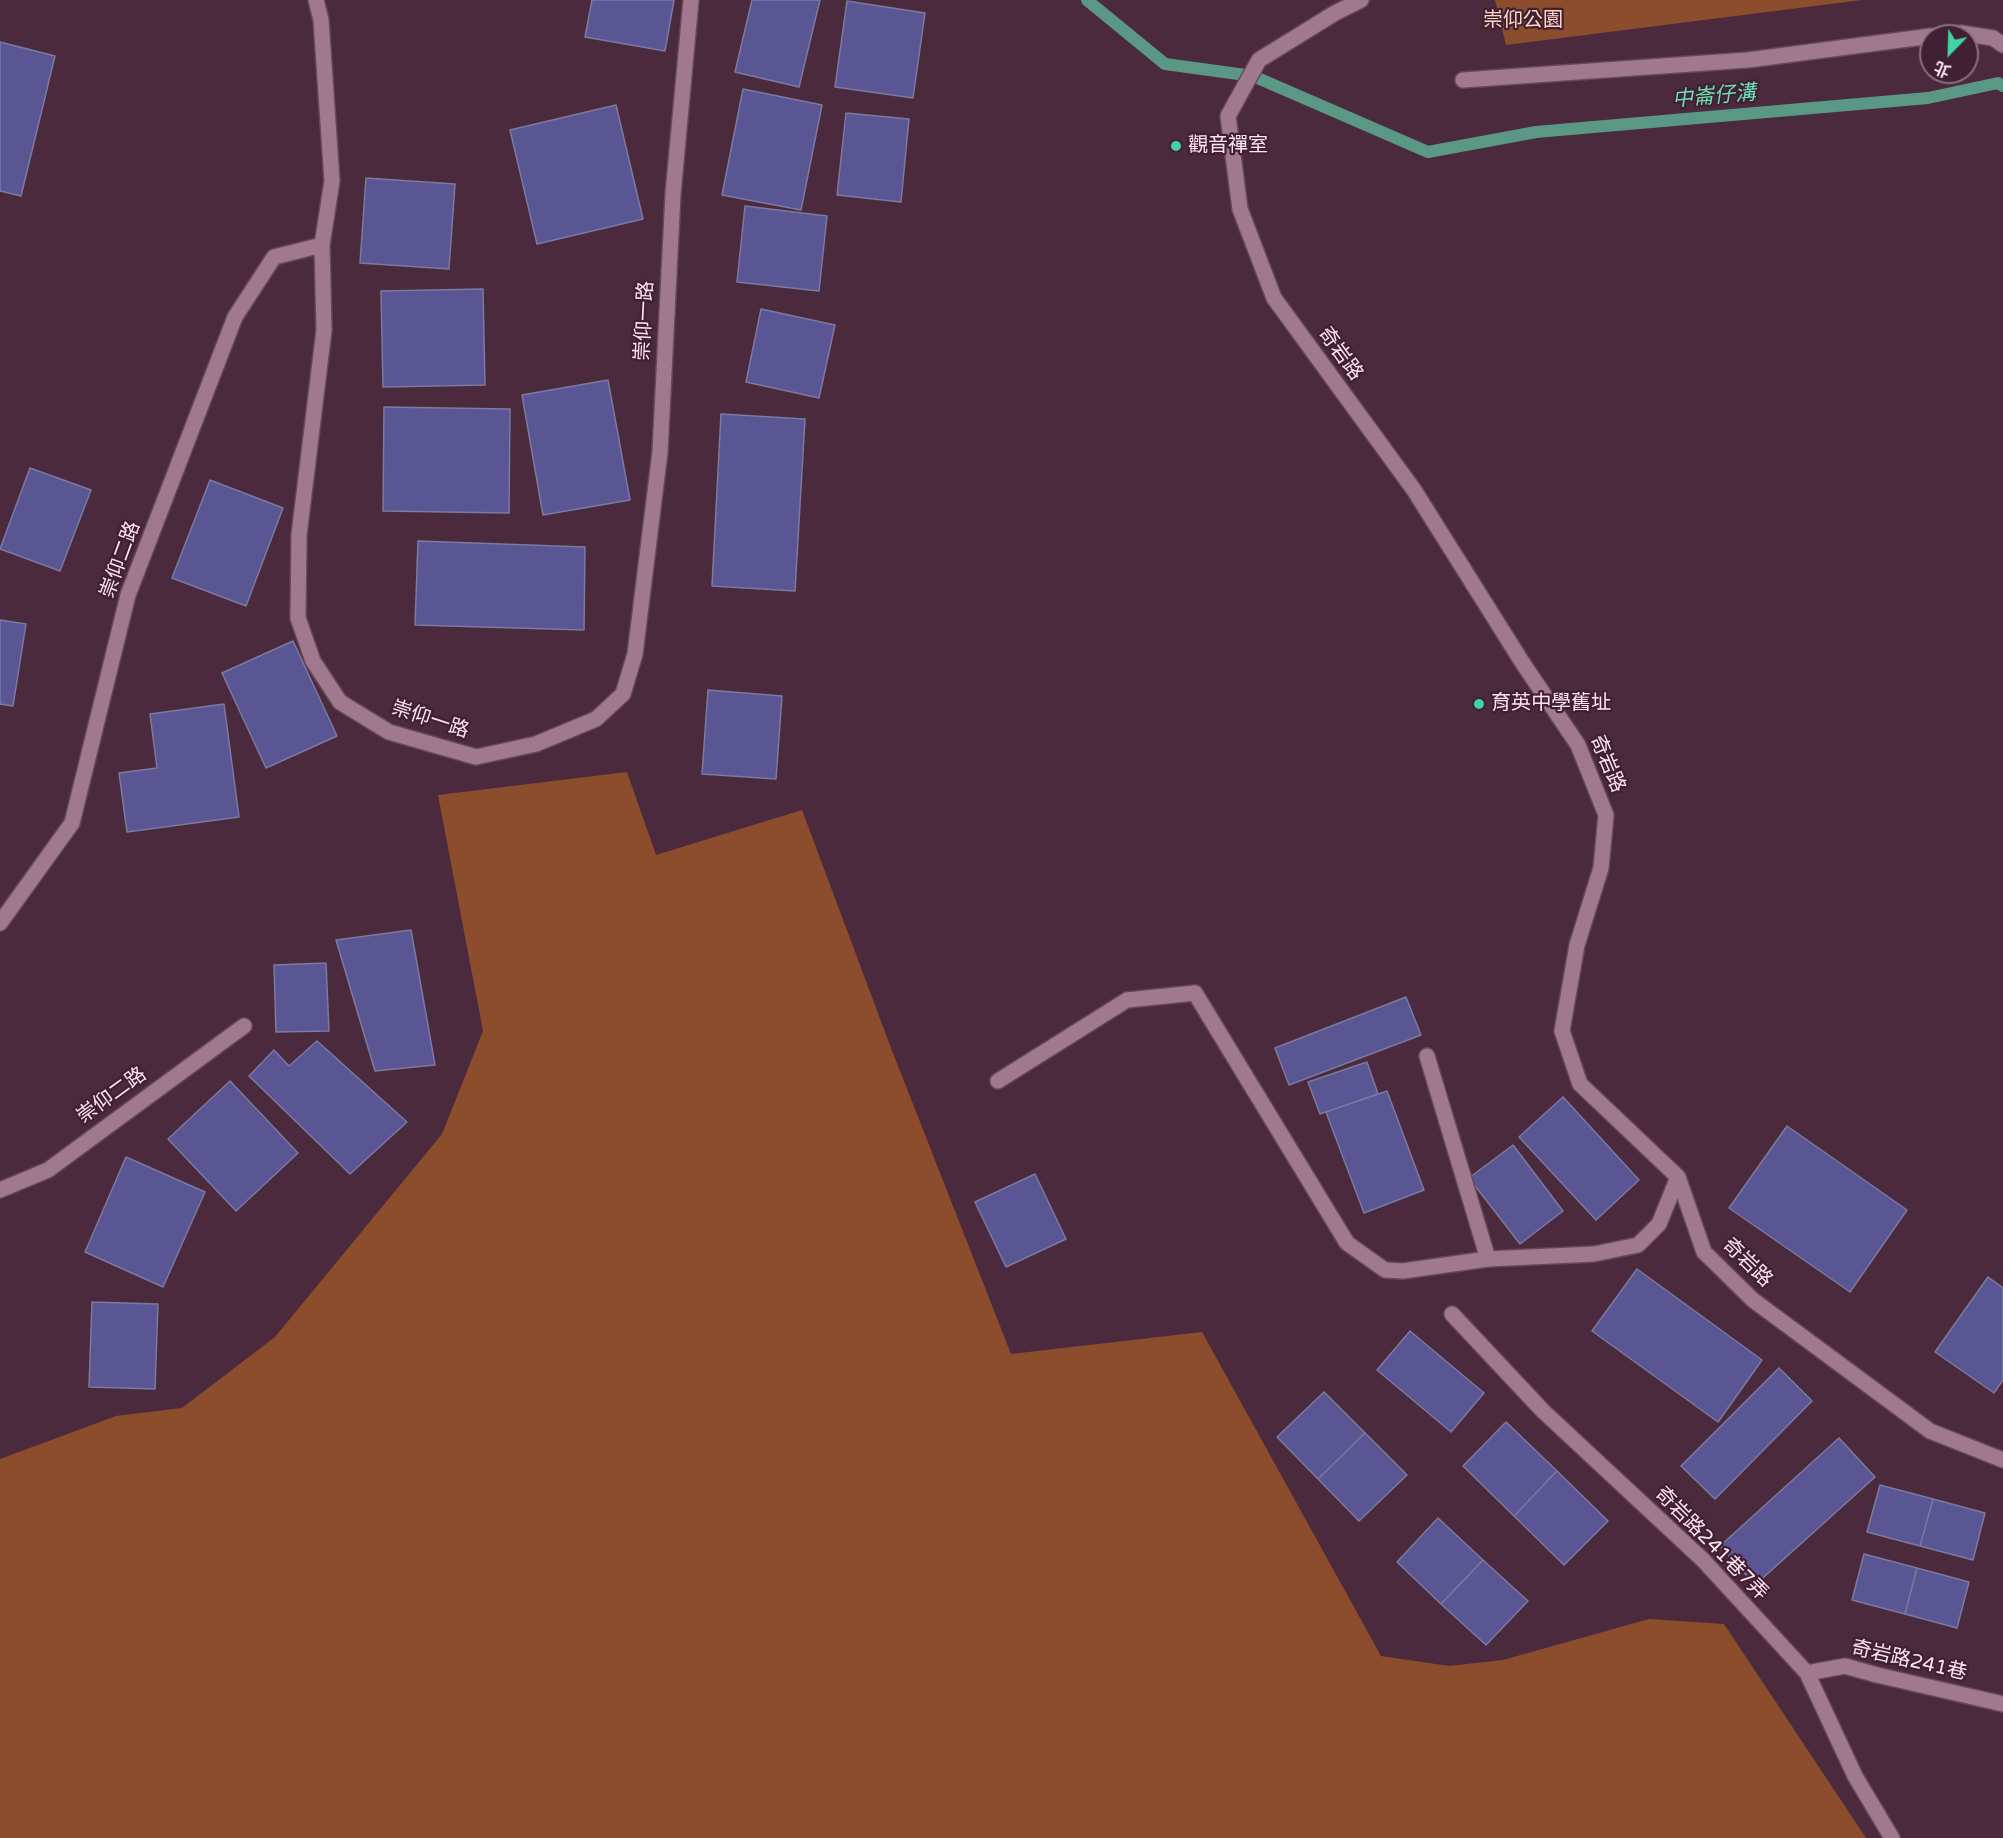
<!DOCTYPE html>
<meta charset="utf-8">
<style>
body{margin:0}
#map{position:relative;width:2003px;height:1838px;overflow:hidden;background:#4c2a3d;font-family:"Varela Round","Noto Sans TC",sans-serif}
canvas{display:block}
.north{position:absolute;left:1919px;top:24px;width:60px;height:60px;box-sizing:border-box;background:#412033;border:2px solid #8b6e7e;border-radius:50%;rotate:203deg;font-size:16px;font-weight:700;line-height:24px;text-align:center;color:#fbe4ef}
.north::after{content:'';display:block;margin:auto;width:21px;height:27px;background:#3fd4a2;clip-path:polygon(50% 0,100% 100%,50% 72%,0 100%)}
</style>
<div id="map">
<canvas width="2003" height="1838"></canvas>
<div class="north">北</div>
</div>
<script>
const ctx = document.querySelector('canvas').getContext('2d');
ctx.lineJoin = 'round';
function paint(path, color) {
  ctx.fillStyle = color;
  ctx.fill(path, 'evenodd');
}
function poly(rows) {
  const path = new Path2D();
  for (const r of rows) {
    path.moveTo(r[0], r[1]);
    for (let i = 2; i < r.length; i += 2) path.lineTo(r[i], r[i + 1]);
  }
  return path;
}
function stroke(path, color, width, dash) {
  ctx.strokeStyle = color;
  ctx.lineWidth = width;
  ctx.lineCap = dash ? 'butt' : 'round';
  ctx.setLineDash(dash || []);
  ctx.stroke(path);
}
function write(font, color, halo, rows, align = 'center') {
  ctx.font = font + ' "Varela Round","Noto Sans TC",sans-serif';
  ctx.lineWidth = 4.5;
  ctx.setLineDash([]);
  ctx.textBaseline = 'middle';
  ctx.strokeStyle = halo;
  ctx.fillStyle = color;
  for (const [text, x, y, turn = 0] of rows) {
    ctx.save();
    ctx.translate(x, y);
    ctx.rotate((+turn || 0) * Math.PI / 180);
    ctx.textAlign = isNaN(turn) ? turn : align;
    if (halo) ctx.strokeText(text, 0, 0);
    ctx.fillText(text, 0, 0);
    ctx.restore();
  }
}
paint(poly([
 [1495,0,1862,0,1506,45],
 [627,772,656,855,802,810,891,1048,1011,1354,1202,1332,1381,1656,1449,1666,1503,1660,1649,1619,1724,1624,1866,1838,0,1838,0,1459,116,1416,182,1408,275,1337,442,1134,483,1031,438,795]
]), '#8c4d2d');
stroke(poly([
 [1087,0,1165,64,1253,76,1428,152,1536,132,1928,98,1998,83,2003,86]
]), '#5b9785', 12);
const building = poly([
 [592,0,674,0,665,51,585,37,592,0],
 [752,0,820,0,799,87,735,72,752,0],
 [847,1,925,13,913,98,835,87,847,1],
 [0,42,55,56,21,196,0,191,0,42],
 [743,89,822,105,801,210,722,195,743,89],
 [616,105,643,219,537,244,510,130,616,105],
 [846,113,909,119,901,202,837,195,846,113],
 [366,178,455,184,449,269,360,263,366,178],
 [745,206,827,216,819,291,737,282,745,206],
 [483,289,485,385,383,387,381,291,483,289],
 [761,309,835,325,819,398,746,382,761,309],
 [608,380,630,500,543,515,522,395,608,380],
 [384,407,510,409,509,513,383,511,384,407],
 [721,414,805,419,795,591,712,586,721,414],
 [30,468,91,490,60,571,0,549,30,468],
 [210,480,283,508,246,606,172,578,210,480],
 [418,541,585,547,584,630,415,625,418,541],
 [0,620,26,624,13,706,0,704,0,620],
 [293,641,337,736,266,768,222,673,293,641],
 [708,690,782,696,776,779,702,774,708,690],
 [224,704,239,817,127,832,119,773,157,768,150,714,224,704],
 [411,930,435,1065,375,1071,336,940,411,930],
 [326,963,329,1031,276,1032,274,965,326,963],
 [1406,997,1421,1035,1289,1085,1275,1048,1406,997],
 [317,1041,407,1122,350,1174,249,1076,274,1050,289,1066,317,1041],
 [1367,1062,1378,1094,1320,1114,1308,1082,1367,1062],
 [230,1081,298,1153,236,1211,168,1139,230,1081],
 [1387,1091,1424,1190,1364,1213,1326,1112,1387,1091],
 [1563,1097,1639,1180,1596,1220,1519,1137,1563,1097],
 [1787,1126,1907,1210,1850,1292,1729,1208,1787,1126],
 [1513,1145,1563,1211,1520,1244,1469,1178,1513,1145],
 [126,1157,205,1192,163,1287,85,1252,126,1157],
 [1035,1174,1066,1239,1006,1267,975,1202,1035,1174],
 [1637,1269,1762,1360,1718,1422,1592,1331,1637,1269],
 [1988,1277,2003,1288,2003,1380,1994,1393,1935,1352,1988,1277],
 [92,1302,158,1304,155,1389,89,1387,92,1302],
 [1410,1331,1484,1393,1451,1432,1377,1370,1410,1331],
 [1779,1368,1812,1401,1715,1499,1681,1466,1779,1368],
 [1324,1392,1365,1433,1318,1479,1277,1437,1324,1392],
 [1506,1422,1557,1471,1514,1516,1463,1466,1506,1422],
 [1365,1433,1407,1475,1359,1521,1318,1479,1365,1433],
 [1839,1438,1875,1477,1755,1585,1720,1546,1839,1438],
 [1557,1471,1608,1521,1564,1565,1514,1516,1557,1471],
 [1880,1485,1933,1499,1920,1546,1867,1532,1880,1485],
 [1933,1499,1985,1513,1973,1560,1920,1546,1933,1499],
 [1438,1518,1483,1560,1441,1604,1397,1562,1438,1518],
 [1864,1554,1917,1568,1905,1614,1852,1600,1864,1554],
 [1483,1560,1528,1601,1486,1645,1441,1604,1483,1560],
 [1917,1568,1969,1582,1957,1628,1905,1614,1917,1568]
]);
paint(building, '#5a5593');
stroke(building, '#7b7aa0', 1.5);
const minor = poly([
 [316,0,321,20,332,181,322,245,324,330,299,535,298,618,313,661,340,702,389,732,476,757,536,744,596,719,623,694,635,654,660,452,673,194,691,0],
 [1361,0,1335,13,1259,60,1228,116,1240,209,1274,298,1414,490,1522,662,1578,745,1606,815,1601,868,1577,945,1562,1031,1580,1084,1678,1177,1704,1252,1753,1300,1930,1431,2003,1460],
 [1935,36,1961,33,1993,38,2003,45],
 [1463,80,1748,60,1931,36],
 [0,923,72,823,128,595,235,317,274,257,322,245],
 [1427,1056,1488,1259],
 [998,1081,1127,1000,1195,993,1347,1243,1385,1270,1403,1271,1488,1259,1594,1254,1638,1245,1659,1224,1678,1177],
 [0,1190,48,1170,244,1026],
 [1452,1314,1543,1411,1703,1560,1807,1673,1855,1776,1892,1838],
 [1807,1673,1845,1666,1877,1675,2003,1704]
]);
stroke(minor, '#664859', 18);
stroke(minor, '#a1798e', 15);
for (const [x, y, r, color] of [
 [1176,146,6,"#3fd4a2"],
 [1479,704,6,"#3fd4a2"]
]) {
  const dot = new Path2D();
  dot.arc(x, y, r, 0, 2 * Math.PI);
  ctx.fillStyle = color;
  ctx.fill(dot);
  stroke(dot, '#412033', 2);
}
write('20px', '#fdd5c3', '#412033', [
 ["崇仰公園",1523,21]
]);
write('20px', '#fbe4ef', '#412033', [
 ["觀音禪室",1188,146],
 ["育英中學舊址",1491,704]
], 'left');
write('20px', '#fbe4ef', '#412033', [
 ["崇仰一路",645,321,-87],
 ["奇岩路",1340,354,54],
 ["崇仰二路",121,560,-70],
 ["崇仰一路",430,720,18],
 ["奇岩路",1607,764,67],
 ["崇仰二路",112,1096,-36],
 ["奇岩路",1747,1263,44],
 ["奇岩路241巷7弄",1711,1544,45],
 ["奇岩路241巷",1909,1661,13]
]);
write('italic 21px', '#6ae2b5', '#412033', [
 ["中崙仔溝",1714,97,-5]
]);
</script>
